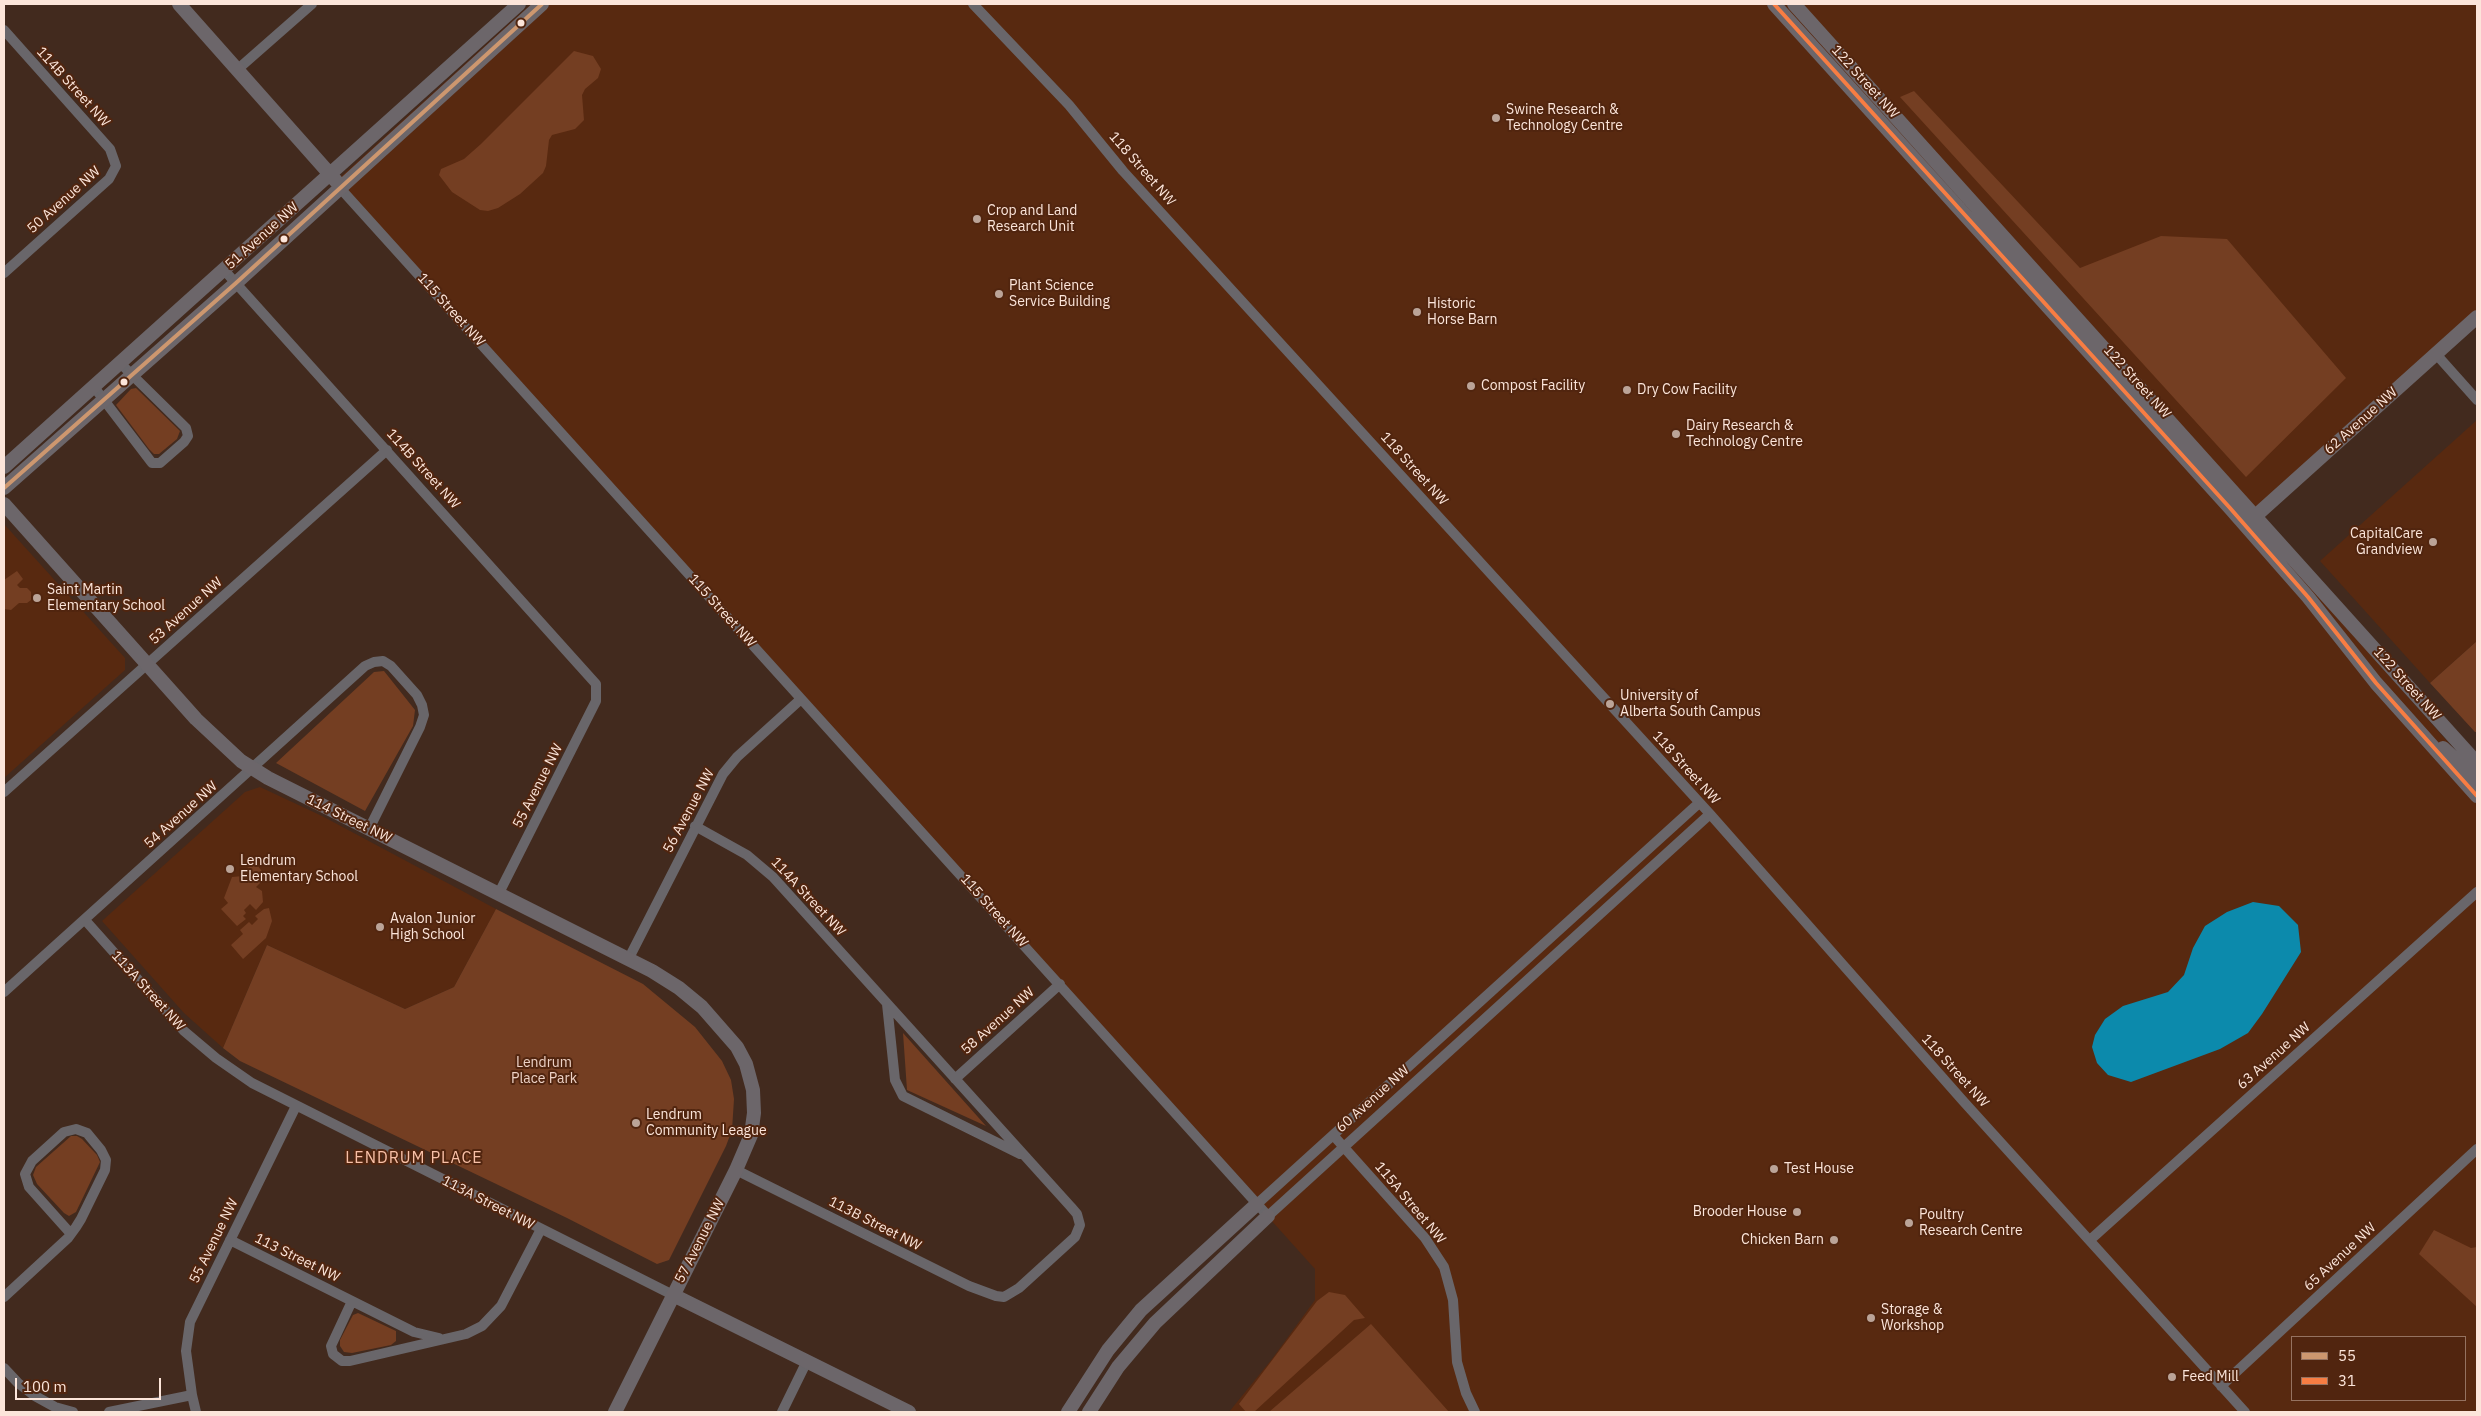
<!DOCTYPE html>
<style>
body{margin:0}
#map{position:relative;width:2481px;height:1416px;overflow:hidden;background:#422a1e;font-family:"IBM Plex Sans",sans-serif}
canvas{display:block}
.frame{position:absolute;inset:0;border:5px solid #fce5da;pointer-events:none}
.legend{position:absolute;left:2291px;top:1336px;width:175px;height:65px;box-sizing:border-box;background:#51250f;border:1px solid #957260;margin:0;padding:6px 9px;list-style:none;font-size:15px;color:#fce5da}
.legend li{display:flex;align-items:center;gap:10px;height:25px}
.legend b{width:25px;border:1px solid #957260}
.scale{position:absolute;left:15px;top:1378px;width:146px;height:22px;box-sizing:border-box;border:2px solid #fce5da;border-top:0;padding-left:6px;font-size:15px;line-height:18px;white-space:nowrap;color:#fce5da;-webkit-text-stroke:4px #51250f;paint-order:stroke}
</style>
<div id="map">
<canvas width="2481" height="1416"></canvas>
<div class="frame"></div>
<ul class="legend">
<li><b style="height:6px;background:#cd976f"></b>55</li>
<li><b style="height:6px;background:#f77d43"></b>31</li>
</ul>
<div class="scale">100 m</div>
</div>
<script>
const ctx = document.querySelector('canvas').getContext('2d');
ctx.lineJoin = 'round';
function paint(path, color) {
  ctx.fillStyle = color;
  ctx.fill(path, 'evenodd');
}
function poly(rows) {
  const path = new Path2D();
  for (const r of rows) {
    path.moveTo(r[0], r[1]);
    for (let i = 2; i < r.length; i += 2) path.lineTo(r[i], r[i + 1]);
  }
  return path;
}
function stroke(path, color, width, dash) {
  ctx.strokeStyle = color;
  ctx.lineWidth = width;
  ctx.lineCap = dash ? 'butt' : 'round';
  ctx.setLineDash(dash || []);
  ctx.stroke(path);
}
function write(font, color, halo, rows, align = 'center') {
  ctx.font = font + ' "IBM Plex Sans",sans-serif';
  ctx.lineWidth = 4;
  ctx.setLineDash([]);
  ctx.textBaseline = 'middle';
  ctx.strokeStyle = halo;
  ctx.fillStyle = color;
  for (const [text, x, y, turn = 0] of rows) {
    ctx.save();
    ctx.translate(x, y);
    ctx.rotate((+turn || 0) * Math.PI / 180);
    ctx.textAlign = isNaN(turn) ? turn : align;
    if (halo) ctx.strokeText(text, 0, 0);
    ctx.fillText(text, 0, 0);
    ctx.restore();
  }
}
paint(poly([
 [531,4,2477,4,2477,317,2251,520,2477,775,2477,1412,1229,1412,1272,1359,1315,1300,1315,1269,336,181],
 [2292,1337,2465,1337,2465,1400,2292,1400],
 [2477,420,2477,641,2430,683,2320,561],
 [4,524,125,658,125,670,4,778],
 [260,787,322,816,496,909,454,987,405,1009,267,945,223,1048,184,1013,102,921,245,792]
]), '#582910');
paint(poly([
 [574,51,593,56,601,69,598,78,585,89,582,95,584,120,575,129,552,135,549,140,546,166,543,173,520,194,498,208,488,211,480,210,452,192,439,175,441,169,464,159,481,144],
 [1914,91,2080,268,2161,236,2227,239,2346,378,2246,477,1900,97],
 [136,388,180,431,177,439,159,454,154,454,149,449,116,405,131,389],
 [17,571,23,579,17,585,20,588,27,588,31,592,31,600,27,603,19,603,11,610,4,609,4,580],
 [2477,641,2477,732,2475,732,2430,683],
 [384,671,415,710,413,726,365,811,276,763,374,672],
 [253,865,258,866,263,873,262,881,256,887,262,891,263,902,256,910,250,904,244,910,246,913,243,916,246,919,237,926,221,909,228,903,224,898,232,877,243,876,245,869],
 [269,908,272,921,266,938,243,959,231,945,243,934,240,930,249,922,252,925,258,919,255,916,264,909],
 [496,909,643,984,695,1027,722,1061,731,1080,734,1099,732,1130,726,1146,669,1260,657,1264,567,1218,240,1061,223,1048,267,945,405,1009,454,987],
 [903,1033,986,1126,907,1090],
 [71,1136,77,1136,82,1139,97,1155,100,1162,76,1212,69,1216,64,1213,37,1184,33,1175,36,1167],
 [2434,1230,2471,1248,2477,1247,2477,1307,2419,1254],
 [1329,1292,1345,1295,1365,1318,1354,1320,1254,1412,1246,1412,1239,1404,1317,1301],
 [358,1313,396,1331,396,1341,391,1345,352,1353,344,1352,340,1346,340,1340,353,1315],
 [1371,1324,1449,1412,1269,1412]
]), '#743e22');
paint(poly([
 [2253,902,2279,906,2298,925,2301,952,2262,1014,2248,1033,2220,1049,2131,1082,2108,1075,2097,1063,2092,1047,2095,1035,2105,1019,2123,1006,2168,992,2184,975,2193,948,2205,926,2227,912]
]), '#0c8aac');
stroke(poly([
 [973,4,1069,105,1123,171,1710,814,1964,1102,2245,1412],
 [4,30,110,149,116,166,109,179,4,273],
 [238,69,312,4],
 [340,188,1268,1216,1710,814],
 [224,270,596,684,596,701,499,893],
 [2436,354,2477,400],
 [94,387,152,463,160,463,184,442,188,436,186,428,120,363],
 [4,792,387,450],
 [695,826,747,855,773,877,1071,1207,1077,1214,1080,1225,1075,1237,1019,1288,1004,1297,996,1296,969,1286,736,1170],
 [85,920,184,1031,216,1058,252,1083,673,1295],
 [629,958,723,774,737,757,801,699],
 [4,992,365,666,374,662,383,661,391,666,417,695,422,705,424,715,420,727,369,829],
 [887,1004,895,1080,903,1096,1020,1154],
 [955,1079,1060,984],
 [1333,1135,1425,1238,1444,1267,1453,1300,1457,1362,1466,1393,1475,1412],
 [1257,1204,1699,803],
 [230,1240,414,1332,439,1338],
 [2090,1240,2477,892],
 [4,1297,68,1238,76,1227,81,1219,105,1170,106,1160,101,1150,87,1133,76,1129,64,1132,32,1161,25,1174,29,1187,71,1234],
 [352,1301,331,1346,333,1354,342,1361,350,1361,466,1334,482,1326,501,1306,541,1229],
 [4,1368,18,1383,35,1396,55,1407,73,1412],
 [2221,1386,2477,1149],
 [192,1395,186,1351,190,1322,296,1106],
 [109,1412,192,1395,196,1412],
 [782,1412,807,1361]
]), '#69666a', 10);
stroke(poly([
 [179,4,336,181],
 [1774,4,2230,508,2308,597,2376,683,2477,796],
 [1794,4,2477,763],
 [4,467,519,4],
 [4,488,236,283,542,4],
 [4,504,196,719,241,761,268,778,652,971,679,988,702,1007,737,1047,746,1064,753,1090,754,1113,751,1135,736,1170,615,1412],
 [2251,520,2477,317],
 [2443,748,2477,779],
 [673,1295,909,1412],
 [1068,1412,1108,1350,1141,1310,1257,1204],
 [1089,1412,1118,1367,1155,1323,1268,1216]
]), '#6c666a', 14);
stroke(poly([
 [4,488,236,283,542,4]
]), '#cd976f', 4);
stroke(poly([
 [1774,4,2230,508,2308,597,2376,683,2477,796]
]), '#f77d43', 4);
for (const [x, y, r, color] of [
 [521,23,4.5,"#fce5da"],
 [1496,118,5,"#bba498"],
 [977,219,5,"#bba498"],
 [284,239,4.5,"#fce5da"],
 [999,294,5,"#bba498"],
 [1417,312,5,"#bba498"],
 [124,382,4.5,"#fce5da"],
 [1471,386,5,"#bba498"],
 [1627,390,5,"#bba498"],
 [1676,434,5,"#bba498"],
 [2433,542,5,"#bba498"],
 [37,598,5,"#bba498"],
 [1610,704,5,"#bba498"],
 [230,869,5,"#bba498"],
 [380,927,5,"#bba498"],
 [636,1123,5,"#bba498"],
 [1774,1169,5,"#bba498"],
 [1797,1212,5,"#bba498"],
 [1909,1223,5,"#bba498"],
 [1834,1240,5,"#bba498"],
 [1871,1318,5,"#bba498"],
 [2172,1377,5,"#bba498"]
]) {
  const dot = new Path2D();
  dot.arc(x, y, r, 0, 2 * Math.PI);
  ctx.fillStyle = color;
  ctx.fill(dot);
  stroke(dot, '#51250f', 2);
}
write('14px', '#fce5da', '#51250f', [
 ["122 Street NW",1865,82,48],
 ["114B Street NW",73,87,48],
 ["118 Street NW",1142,169,49],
 ["50 Avenue NW",64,200,-42],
 ["51 Avenue NW",262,236,-42],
 ["115 Street NW",451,310,48],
 ["122 Street NW",2137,382,48],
 ["62 Avenue NW",2361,421,-42],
 ["114B Street NW",423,469,48],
 ["118 Street NW",1414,469,48],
 ["53 Avenue NW",186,611,-42],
 ["115 Street NW",722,611,48],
 ["122 Street NW",2407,684,48],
 ["118 Street NW",1686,768,48],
 ["55 Avenue NW",538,786,-63],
 ["56 Avenue NW",689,811,-62],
 ["54 Avenue NW",181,815,-42],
 ["114 Street NW",349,819,26],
 ["114A Street NW",808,897,47],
 ["115 Street NW",994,911,48],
 ["113A Street NW",148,991,48],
 ["58 Avenue NW",998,1021,-42],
 ["63 Avenue NW",2274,1056,-42],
 ["118 Street NW",1955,1071,48],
 ["60 Avenue NW",1373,1099,-42],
 ["113A Street NW",488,1203,27],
 ["115A Street NW",1410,1203,50],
 ["113B Street NW",875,1224,27],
 ["55 Avenue NW",214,1241,-64],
 ["57 Avenue NW",700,1241,-63],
 ["65 Avenue NW",2340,1257,-43],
 ["113 Street NW",297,1258,26]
]);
write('14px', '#fce5da', '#51250f', [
 ["Swine Research &",1506,110],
 ["Technology Centre",1506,126],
 ["Crop and Land",987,211],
 ["Research Unit",987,227],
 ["Plant Science",1009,286],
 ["Service Building",1009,302],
 ["Historic",1427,304],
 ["Horse Barn",1427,320],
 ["Compost Facility",1481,386],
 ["Dry Cow Facility",1637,390],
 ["Dairy Research &",1686,426],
 ["Technology Centre",1686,442],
 ["CapitalCare",2423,534,"right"],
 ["Grandview",2423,550,"right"],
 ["Saint Martin",47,590],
 ["Elementary School",47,606],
 ["University of",1620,696],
 ["Alberta South Campus",1620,712],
 ["Lendrum",240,861],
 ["Elementary School",240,877],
 ["Avalon Junior",390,919],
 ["High School",390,935],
 ["Lendrum",646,1115],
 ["Community League",646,1131],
 ["Test House",1784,1169],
 ["Brooder House",1787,1212,"right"],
 ["Poultry",1919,1215],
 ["Research Centre",1919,1231],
 ["Chicken Barn",1824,1240,"right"],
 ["Storage &",1881,1310],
 ["Workshop",1881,1326],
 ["Feed Mill",2182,1377]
], 'left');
write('14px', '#edd2c6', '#51250f', [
 ["Lendrum",544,1063],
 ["Place Park",544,1079]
]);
ctx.letterSpacing = '1px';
write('16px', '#f8c0a7', '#51250f', [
 ["LENDRUM PLACE",414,1158]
]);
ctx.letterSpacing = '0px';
</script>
